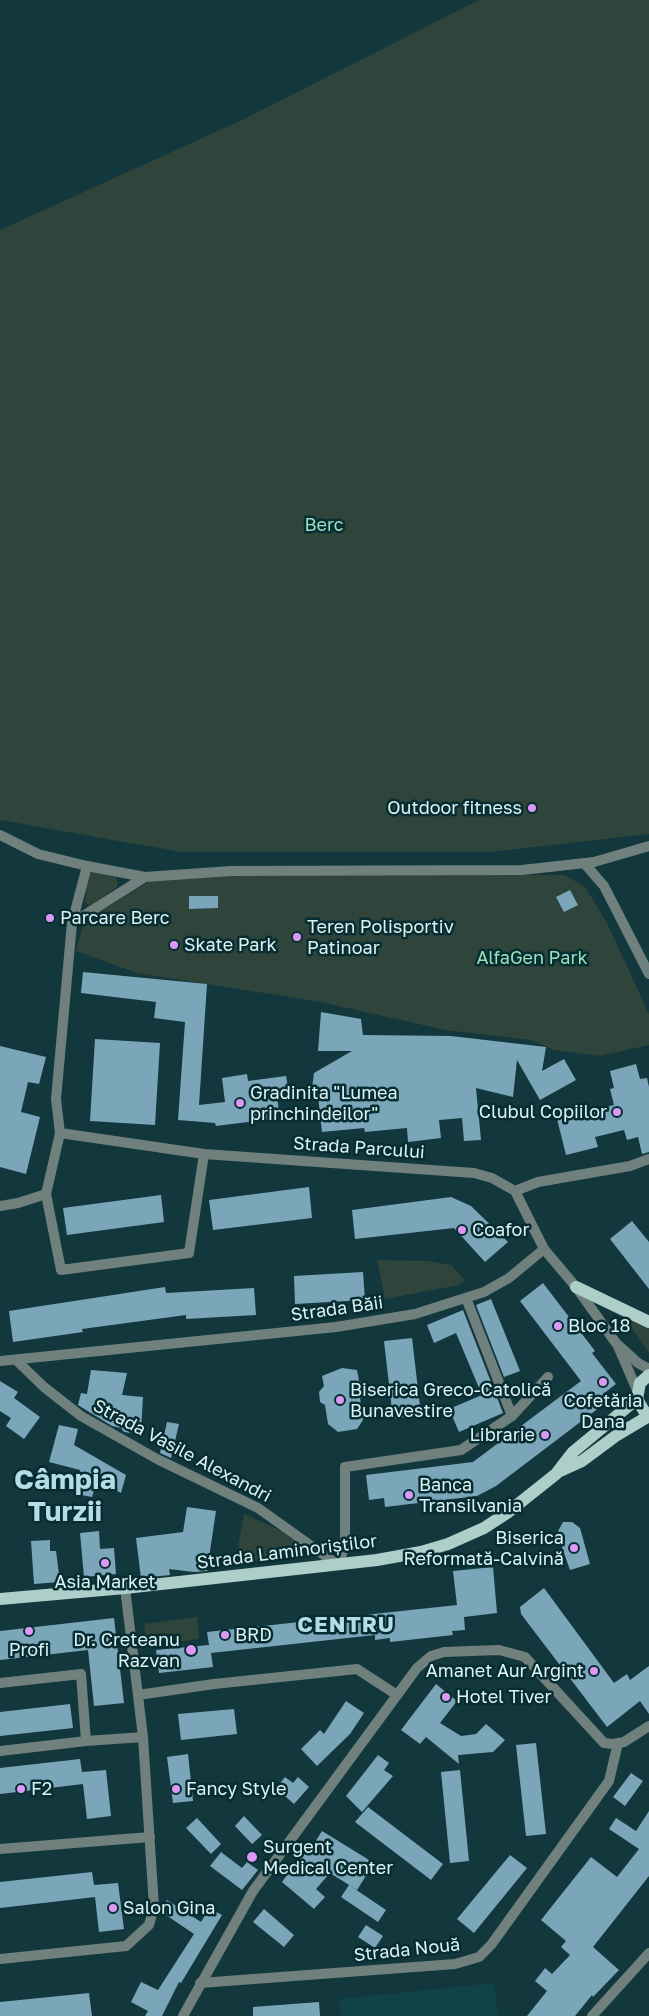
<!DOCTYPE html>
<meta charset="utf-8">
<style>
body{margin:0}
canvas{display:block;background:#12373c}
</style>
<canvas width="649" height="2016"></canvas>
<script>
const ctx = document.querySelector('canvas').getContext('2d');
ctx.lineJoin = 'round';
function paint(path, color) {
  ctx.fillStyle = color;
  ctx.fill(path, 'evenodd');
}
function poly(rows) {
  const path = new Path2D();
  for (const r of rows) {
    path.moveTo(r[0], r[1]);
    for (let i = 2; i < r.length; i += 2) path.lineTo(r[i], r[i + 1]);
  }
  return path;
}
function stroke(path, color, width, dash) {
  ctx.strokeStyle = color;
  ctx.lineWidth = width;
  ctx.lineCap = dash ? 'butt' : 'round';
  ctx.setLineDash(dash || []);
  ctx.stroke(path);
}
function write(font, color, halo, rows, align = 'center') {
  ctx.font = font + ' "Golos Text",sans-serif';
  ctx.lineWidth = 5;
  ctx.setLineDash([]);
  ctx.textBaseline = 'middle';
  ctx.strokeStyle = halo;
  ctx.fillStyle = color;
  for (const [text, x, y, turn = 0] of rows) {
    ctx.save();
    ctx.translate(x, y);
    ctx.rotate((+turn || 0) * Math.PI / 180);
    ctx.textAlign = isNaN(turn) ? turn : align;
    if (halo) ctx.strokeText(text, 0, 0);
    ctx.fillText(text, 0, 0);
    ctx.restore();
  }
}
paint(poly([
 [494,1983,498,2016,341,2016,339,1999]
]), '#0f4348');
paint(poly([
 [479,0,649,0,649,834,491,852,181,852,0,820,0,230,244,119],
 [91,872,115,875,118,883,116,888,90,906,85,902,88,877],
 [367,874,565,875,585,887,607,923,649,1014,649,1045,599,1056,554,1050,531,1040,445,1030,321,1002,137,973,76,951,84,921,152,880,206,876],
 [377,1260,429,1261,451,1265,465,1280,459,1285,385,1299],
 [622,1314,649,1328,649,1353],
 [244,1514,295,1537,307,1547,308,1550,299,1556,235,1563],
 [197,1617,199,1639,147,1646,144,1624]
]), '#2f443a');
paint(poly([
 [570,890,578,905,564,912,556,897],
 [189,896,218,896,218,908,189,909],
 [83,972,207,984,199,1105,225,1102,222,1078,247,1074,248,1081,286,1076,288,1088,276,1089,280,1118,216,1126,215,1123,178,1120,185,1022,154,1018,156,1002,81,993],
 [321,1012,361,1019,363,1035,451,1036,546,1047,542,1071,564,1059,576,1080,540,1100,517,1060,513,1097,476,1088,481,1140,464,1141,462,1118,439,1120,441,1138,408,1142,407,1128,365,1132,364,1128,322,1132,318,1096,311,1096,314,1073,352,1051,318,1051],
 [95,1039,160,1043,155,1125,90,1121],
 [0,1046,46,1057,39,1084,28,1082,21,1112,40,1117,26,1174,0,1167],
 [636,1064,640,1079,647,1078,649,1087,649,1152,642,1154,638,1137,627,1140,624,1130,595,1137,598,1147,566,1155,557,1119,614,1105,610,1089,614,1088,610,1071],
 [309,1187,312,1218,213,1230,209,1200],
 [161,1195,164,1222,67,1235,63,1208],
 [451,1197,471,1206,508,1242,485,1262,454,1228,355,1239,352,1210],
 [632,1221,649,1242,649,1289,610,1239],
 [363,1272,365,1300,295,1304,294,1276],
 [543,1283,595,1351,592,1353,616,1384,603,1394,608,1401,496,1486,477,1496,385,1507,384,1498,369,1500,366,1475,473,1462,581,1381,520,1301],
 [165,1287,166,1293,254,1288,256,1315,186,1319,186,1315,82,1329,83,1332,13,1342,9,1311],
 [491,1299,520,1371,504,1377,476,1305],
 [463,1310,503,1413,459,1432,449,1409,482,1395,456,1333,434,1343,427,1325],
 [412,1338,421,1415,393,1419,384,1341],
 [342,1368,357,1370,359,1381,364,1383,365,1394,360,1398,363,1420,357,1429,338,1432,328,1424,325,1405,320,1402,319,1392,324,1386,322,1376],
 [91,1370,127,1373,122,1395,143,1397,141,1431,138,1431,138,1434,124,1432,121,1428,112,1426,78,1405,81,1393,87,1394],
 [0,1381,18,1392,14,1398,40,1417,24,1439,6,1426,11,1418,0,1411],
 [167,1422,179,1424,171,1458,160,1453],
 [59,1425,78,1429,74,1445,126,1475,121,1493,97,1480,92,1497,76,1494,80,1470,49,1462],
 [187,1507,216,1511,207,1571,194,1572,169,1569,170,1575,141,1578,136,1538,183,1532],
 [563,1522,572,1522,580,1528,590,1564,570,1570,557,1533],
 [99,1531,100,1549,114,1548,116,1574,84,1577,80,1533],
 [50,1540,50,1551,56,1551,60,1582,34,1584,31,1541],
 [493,1567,497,1613,464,1617,465,1630,452,1631,453,1635,390,1642,390,1638,375,1640,375,1635,211,1653,213,1667,159,1673,156,1650,209,1645,207,1632,457,1605,453,1571],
 [544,1588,614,1683,627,1674,630,1680,649,1666,649,1714,640,1701,607,1727,521,1614,520,1607],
 [114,1618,124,1703,94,1706,88,1650,0,1660,0,1631],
 [436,1684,457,1701,440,1723,461,1736,476,1734,486,1724,505,1740,493,1752,458,1755,459,1764,426,1737,420,1744,401,1730],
 [346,1701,364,1713,350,1734,317,1766,301,1749,320,1730,324,1734],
 [70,1704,73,1728,0,1736,0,1712],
 [234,1709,237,1734,181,1740,178,1714],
 [536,1743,546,1834,526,1836,516,1745],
 [188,1754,193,1801,173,1803,167,1757],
 [378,1755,389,1763,384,1770,393,1776,362,1812,346,1796],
 [80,1759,82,1772,106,1770,111,1816,87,1819,83,1784,0,1794,0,1768],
 [460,1770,469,1861,450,1863,441,1772],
 [631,1773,643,1781,625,1806,613,1797],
 [285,1777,293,1783,298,1777,309,1787,294,1804,276,1788],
 [368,1807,443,1864,431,1880,355,1822],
 [649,1811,649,1876,593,1947,619,1970,593,1997,592,1995,575,2016,527,2016,547,1991,535,1981,545,1968,552,1974,570,1955,561,1947,566,1941,541,1920,591,1857,617,1877,639,1849,609,1829,616,1818,636,1831],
 [244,1816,262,1835,252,1844,235,1826],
 [197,1818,221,1844,211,1854,186,1828],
 [322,1831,374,1863,357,1890,330,1873,316,1889,325,1897,314,1909,282,1882,304,1852,307,1855],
 [221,1852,242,1868,247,1862,258,1870,242,1890,210,1866],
 [510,1855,527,1868,474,1933,457,1919],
 [92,1872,94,1885,118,1883,124,1929,99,1932,95,1897,0,1908,0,1882],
 [349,1885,386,1910,378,1922,341,1897],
 [167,1900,201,1922,209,1908,222,1915,181,1983,179,1982,162,2016,145,2016,148,2011,131,2002,141,1982,158,1990,194,1934,160,1911],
 [264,1909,294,1935,284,1947,253,1922],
 [366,1925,383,1936,375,1948,358,1937],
 [89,1993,92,2016,0,2016,0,2002],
 [319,2002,320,2016,253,2016,253,2007]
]), '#7ba6ba');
stroke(poly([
 [0,835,38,854,87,866],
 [584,863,604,886,649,974],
 [72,923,87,866,145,877],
 [60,1133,204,1154,474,1173,492,1178,515,1191],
 [515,1191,544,1249,576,1287,616,1343,638,1363,649,1369],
 [515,1191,538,1182,630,1166,649,1159],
 [46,1194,61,1270,189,1253,204,1154],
 [0,1206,18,1203,46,1194,60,1133,56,1099,72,923,145,877,231,871,522,870,594,862,649,846],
 [617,1344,637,1390],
 [16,1360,44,1387,81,1416,157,1459,258,1508,338,1565,345,1545,345,1467,461,1450,512,1416,466,1298],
 [0,1361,336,1327,415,1314,484,1292,509,1278,544,1249],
 [512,1416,548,1377],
 [0,1683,81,1674,86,1741,143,1737],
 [138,1695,214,1684,357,1669,397,1695],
 [0,1751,86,1741],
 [0,1849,150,1837],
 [0,1959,126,1946,149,1925,154,1907,143,1737,125,1588],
 [200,1983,455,1964,479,1957,491,1945,609,1781,618,1743],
 [183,2016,253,1891,417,1668,431,1656,444,1652,499,1650,525,1657,604,1743,613,1744,624,1742,649,1726],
 [592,2016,649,1953]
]), '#70807d', 10);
stroke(poly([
 [576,1287,649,1322],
 [649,1375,640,1383,637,1399,644,1411,649,1415],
 [560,1471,582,1461,617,1435,649,1416],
 [0,1599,125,1588,377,1560,421,1552,448,1544,484,1528,507,1513,556,1474,573,1452,637,1399]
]), '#aecfc9', 12);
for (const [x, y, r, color] of [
 [532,808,5,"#db99f5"],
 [50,918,5,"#db99f5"],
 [297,937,5,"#db99f5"],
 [174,945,5,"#db99f5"],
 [240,1103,5,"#db99f5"],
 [617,1112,5,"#db99f5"],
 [462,1230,5,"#db99f5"],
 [558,1326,5,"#db99f5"],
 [603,1382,5,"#db99f5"],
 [340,1400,5,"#db99f5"],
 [545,1435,5,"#db99f5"],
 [409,1495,5,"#db99f5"],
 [574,1548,5,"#db99f5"],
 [105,1563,5,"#db99f5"],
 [29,1631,5,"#db99f5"],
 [225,1635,5,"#db99f5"],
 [191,1650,6,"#db99f5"],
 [594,1671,5,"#db99f5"],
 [446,1697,5,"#db99f5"],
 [21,1789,5,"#db99f5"],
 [176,1789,5,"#db99f5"],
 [252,1857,6,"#db99f5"],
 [113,1908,5,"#db99f5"]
]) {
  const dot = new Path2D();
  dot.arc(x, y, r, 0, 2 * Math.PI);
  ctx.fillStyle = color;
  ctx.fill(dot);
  stroke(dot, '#062d32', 2);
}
write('18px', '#9bdfbd', '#062d32', [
 ["Berc",324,525],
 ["AlfaGen Park",532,958]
]);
write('18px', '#def2f4', '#062d32', [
 ["Outdoor fitness",522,808,"right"],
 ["Parcare Berc",60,918],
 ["Teren Polisportiv",307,927],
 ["Patinoar",307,948],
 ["Skate Park",184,945],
 ["Gradinita \"Lumea",250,1093],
 ["princhindeilor\"",250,1114],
 ["Clubul Copiilor",607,1112,"right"],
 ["Coafor",472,1230],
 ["Bloc 18",568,1326],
 ["Biserica Greco-Catolică",350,1390],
 ["Bunavestire",350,1411],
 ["Cofetăria",603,1401,"center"],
 ["Dana",603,1422,"center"],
 ["Librarie",535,1435,"right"],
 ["Banca",419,1485],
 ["Transilvania",419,1506],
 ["Biserica",564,1538,"right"],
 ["Reformată-Calvină",564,1559,"right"],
 ["Asia Market",105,1582,"center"],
 ["BRD",235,1635],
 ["Dr. Creteanu",180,1640,"right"],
 ["Razvan",180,1661,"right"],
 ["Profi",29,1650,"center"],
 ["Amanet Aur Argint",584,1671,"right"],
 ["Hotel Tiver",456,1697],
 ["F2",31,1789],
 ["Fancy Style",186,1789],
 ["Surgent",263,1847],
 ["Medical Center",263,1868],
 ["Salon Gina",123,1908]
], 'left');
write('18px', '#def2f4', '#062d32', [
 ["Strada Parcului",359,1148,4],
 ["Strada Băii",337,1309,-8],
 ["Strada Vasile Alexandri",182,1451,28],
 ["Strada Laminoriștilor",287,1552,-7],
 ["Strada Nouă",407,1950,-6]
]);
ctx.letterSpacing = '1px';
write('bold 22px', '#b5dde3', '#062d32', [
 ["CENTRU",346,1625]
]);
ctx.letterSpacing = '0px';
write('bold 28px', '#b5dde3', '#062d32', [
 ["Câmpia",65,1480],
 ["Turzii",65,1512]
]);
</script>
